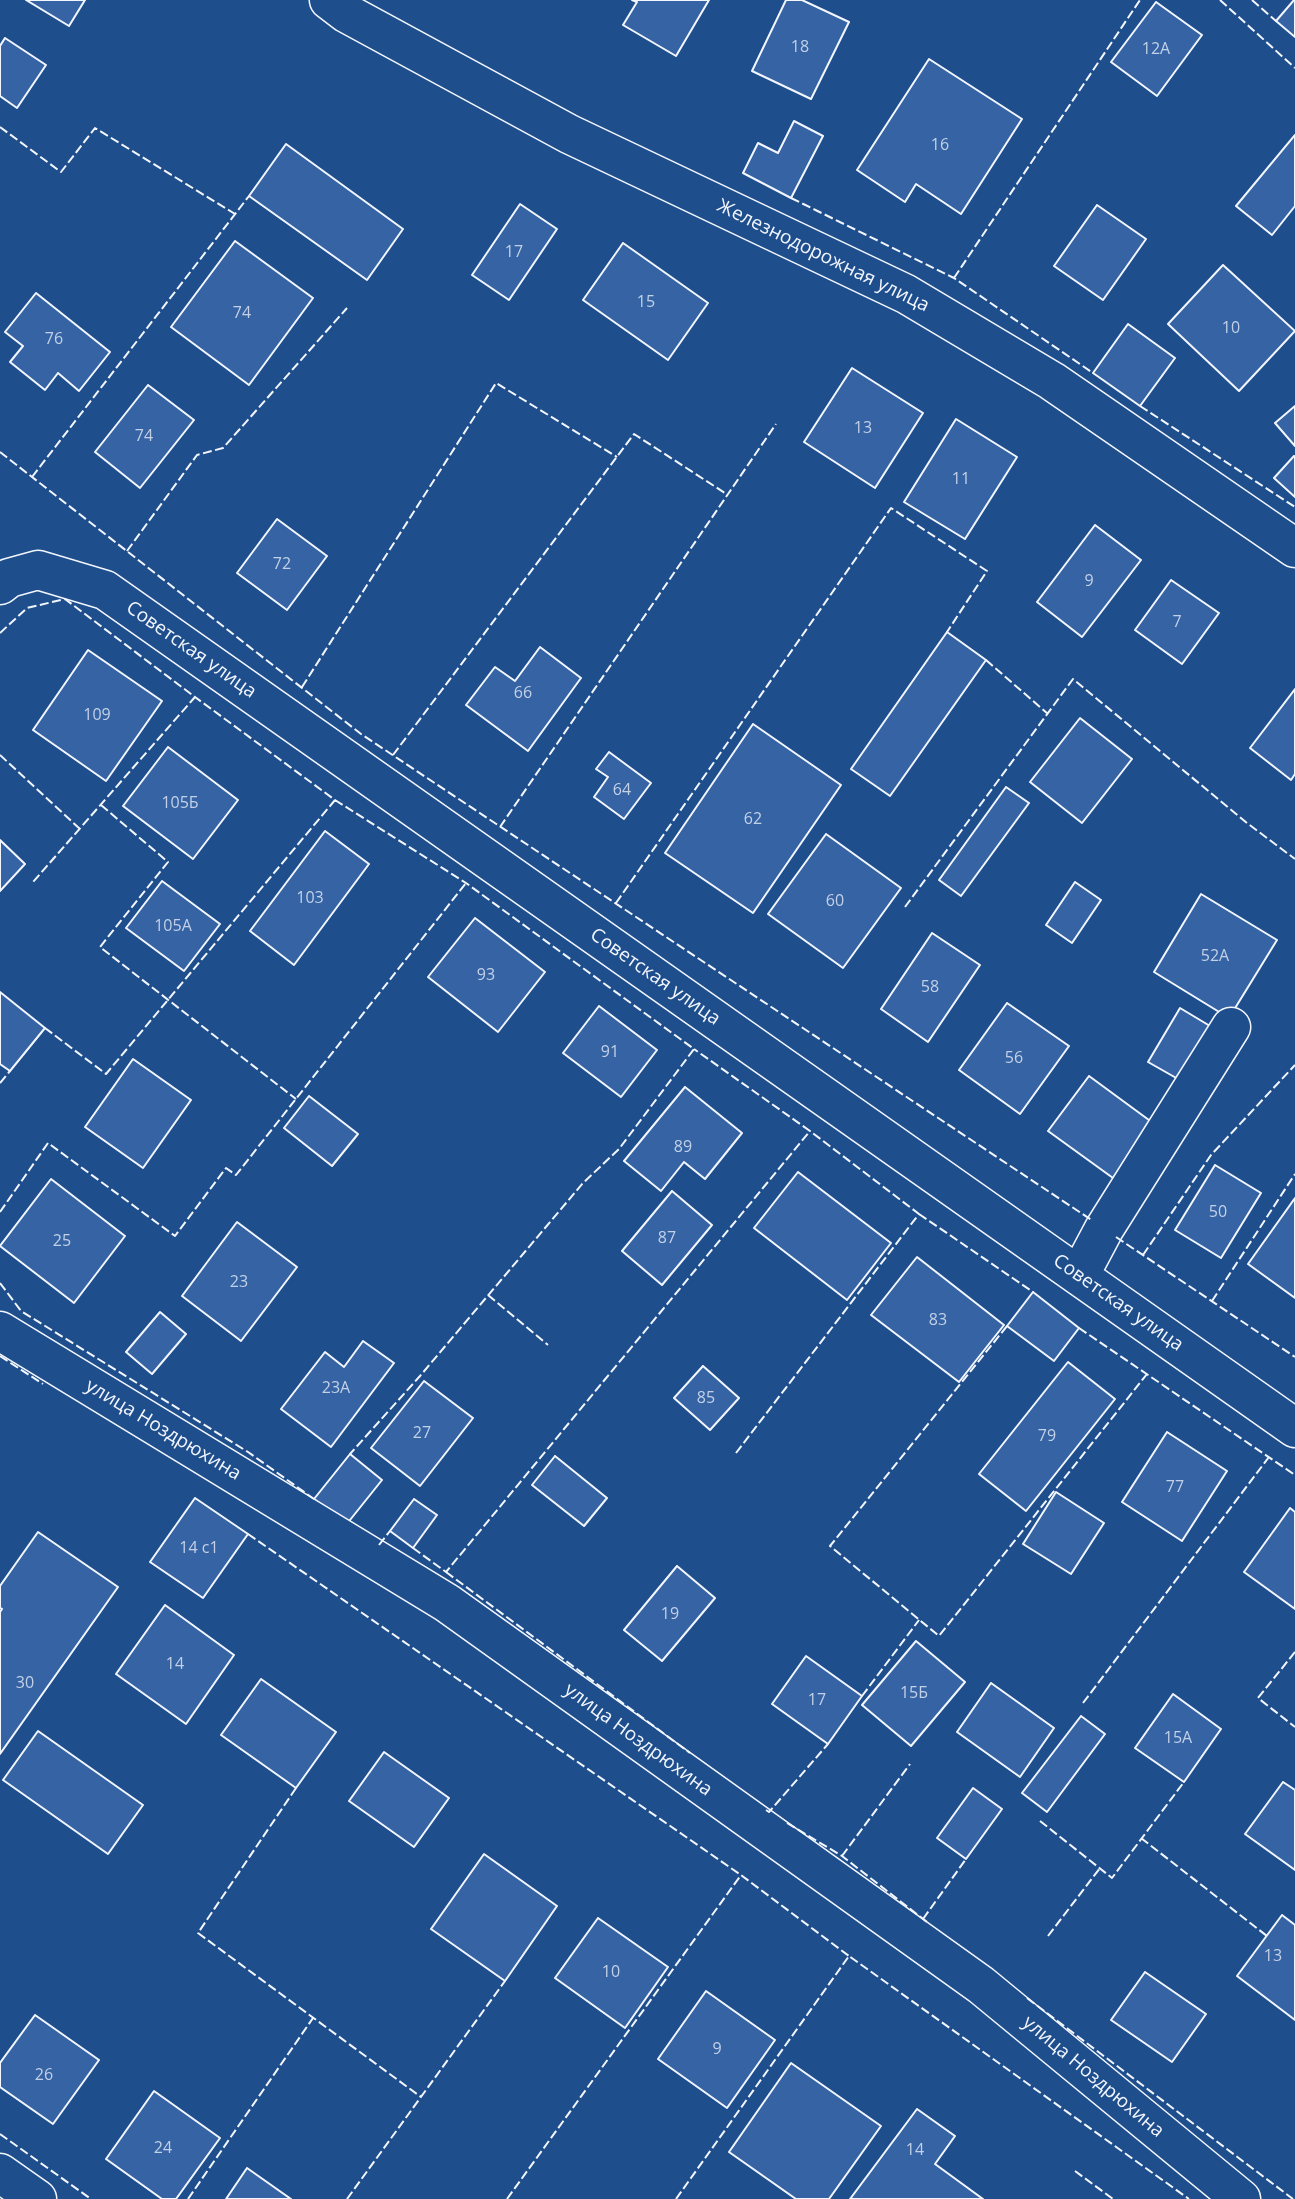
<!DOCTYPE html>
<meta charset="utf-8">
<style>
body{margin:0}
canvas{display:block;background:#1f4e8c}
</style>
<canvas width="1295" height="2199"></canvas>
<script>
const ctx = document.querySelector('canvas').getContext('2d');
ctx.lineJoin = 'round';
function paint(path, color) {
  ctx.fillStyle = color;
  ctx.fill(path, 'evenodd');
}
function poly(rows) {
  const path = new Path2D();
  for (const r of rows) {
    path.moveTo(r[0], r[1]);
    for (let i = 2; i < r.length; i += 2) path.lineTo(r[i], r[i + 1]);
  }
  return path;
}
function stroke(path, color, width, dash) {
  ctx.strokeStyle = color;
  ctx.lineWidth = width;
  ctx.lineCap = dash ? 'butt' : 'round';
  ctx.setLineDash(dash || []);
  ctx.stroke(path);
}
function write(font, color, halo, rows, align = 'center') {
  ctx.font = font + ' "Open Sans",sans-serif';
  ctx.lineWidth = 5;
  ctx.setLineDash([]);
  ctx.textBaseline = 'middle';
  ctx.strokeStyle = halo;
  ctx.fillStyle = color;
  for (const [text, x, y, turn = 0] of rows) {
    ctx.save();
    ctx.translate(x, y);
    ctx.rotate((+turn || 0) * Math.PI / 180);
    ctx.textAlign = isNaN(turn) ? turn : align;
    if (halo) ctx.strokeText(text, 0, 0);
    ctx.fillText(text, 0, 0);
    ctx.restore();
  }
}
const building = poly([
 [26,0,85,0,69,26,26,0],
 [632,0,709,0,676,56,623,25,637,2,632,0],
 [786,0,802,0,849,22,811,99,752,71,786,0],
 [1294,0,1295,0,1295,37,1276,21,1294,0],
 [1156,2,1202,35,1157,96,1111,62,1156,2],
 [5,38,46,65,17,108,0,96,0,46,5,38],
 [929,59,1022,119,961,214,916,184,905,202,857,170,929,59],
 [794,121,823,136,791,198,743,173,758,143,778,153,794,121],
 [1295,135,1295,206,1272,235,1236,206,1295,135],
 [286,144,403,229,367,280,249,196,286,144],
 [520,204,557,229,509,300,472,275,520,204],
 [1097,205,1146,239,1103,300,1054,266,1097,205],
 [235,241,313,298,249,385,171,327,235,241],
 [623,243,708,303,668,360,583,300,623,243],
 [1223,265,1295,331,1239,391,1168,324,1223,265],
 [36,293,110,352,79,391,58,373,45,390,10,362,23,346,5,332,36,293],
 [1128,324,1175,358,1140,406,1093,373,1128,324],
 [852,368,923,413,875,488,804,442,852,368],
 [148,385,194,420,140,488,95,452,148,385],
 [1295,406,1295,446,1275,423,1295,406],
 [956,419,1017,457,965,539,904,502,956,419],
 [1294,456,1295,457,1295,497,1274,478,1294,456],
 [277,519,327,556,287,610,237,573,277,519],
 [1095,525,1141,560,1082,637,1037,602,1095,525],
 [1171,580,1219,613,1182,664,1135,630,1171,580],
 [947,632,986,660,890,796,851,769,947,632],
 [540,647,581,678,528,751,466,705,495,667,515,681,540,647],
 [88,650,162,701,106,781,33,730,88,650],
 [1295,689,1295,774,1291,780,1250,748,1295,689],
 [1080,718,1132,759,1082,823,1030,782,1080,718],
 [753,724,841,785,753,913,665,853,753,724],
 [168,747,238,800,193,859,123,806,168,747],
 [609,752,651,783,624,819,594,797,608,777,596,769,609,752],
 [1006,787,1029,803,961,896,939,880,1006,787],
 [325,831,369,864,294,965,250,931,325,831],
 [826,834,901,888,843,968,768,914,826,834],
 [0,840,25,864,0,891,0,840],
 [162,881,220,924,184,971,126,928,162,881],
 [1075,882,1101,900,1072,943,1046,925,1075,882],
 [1201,894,1277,940,1229,1018,1154,972,1201,894],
 [475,918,545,972,498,1032,428,977,475,918],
 [932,933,980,965,928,1042,881,1009,932,933],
 [0,992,45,1028,10,1071,0,1064,0,992],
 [1007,1003,1069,1046,1020,1114,959,1070,1007,1003],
 [599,1006,657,1050,621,1097,563,1053,599,1006],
 [1180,1008,1210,1026,1178,1079,1148,1062,1180,1008],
 [133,1059,191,1100,143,1168,85,1127,133,1059],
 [1089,1076,1153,1123,1113,1178,1048,1131,1089,1076],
 [685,1087,742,1133,705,1179,684,1162,661,1191,624,1161,685,1087],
 [309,1096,358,1134,332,1166,284,1128,309,1096],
 [1215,1165,1261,1193,1221,1258,1175,1230,1215,1165],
 [798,1172,891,1243,847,1300,754,1228,798,1172],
 [51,1179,125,1236,74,1303,0,1246,51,1179],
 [672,1191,712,1225,662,1285,622,1251,672,1191],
 [1295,1198,1295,1298,1248,1264,1295,1198],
 [237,1222,297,1267,241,1341,182,1296,237,1222],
 [917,1257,1004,1325,959,1382,871,1315,917,1257],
 [1033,1292,1079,1328,1054,1361,1007,1326,1033,1292],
 [160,1312,186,1334,152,1374,126,1352,160,1312],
 [363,1341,394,1363,331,1447,281,1409,325,1352,344,1367,363,1341],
 [1068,1362,1115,1399,1026,1511,979,1474,1068,1362],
 [703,1366,739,1398,710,1430,674,1398,703,1366],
 [424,1381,473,1418,420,1486,371,1448,424,1381],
 [1167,1432,1227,1471,1182,1541,1122,1502,1167,1432],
 [350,1454,382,1480,346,1525,314,1499,350,1454],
 [555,1456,607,1498,584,1526,532,1485,555,1456],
 [1056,1492,1104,1523,1071,1574,1023,1544,1056,1492],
 [195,1498,248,1534,203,1598,150,1562,195,1498],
 [414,1499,437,1515,413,1548,390,1531,414,1499],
 [1290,1508,1295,1512,1295,1609,1244,1572,1290,1508],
 [38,1532,118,1587,0,1754,0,1612,2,1609,0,1608,0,1586,38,1532],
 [677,1566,715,1598,662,1661,624,1630,677,1566],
 [165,1605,234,1655,186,1724,116,1674,165,1605],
 [916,1641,965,1682,911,1746,862,1705,916,1641],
 [806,1656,862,1696,828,1744,772,1704,806,1656],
 [261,1679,336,1732,296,1788,221,1735,261,1679],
 [991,1683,1054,1728,1020,1777,957,1732,991,1683],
 [1173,1694,1221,1729,1184,1782,1135,1748,1173,1694],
 [1081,1716,1105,1734,1047,1812,1022,1793,1081,1716],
 [38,1731,143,1805,108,1854,3,1780,38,1731],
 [384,1752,449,1798,414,1847,349,1801,384,1752],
 [1283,1782,1295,1790,1295,1870,1245,1834,1283,1782],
 [973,1788,1002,1809,966,1859,937,1838,973,1788],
 [484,1854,557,1906,505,1981,431,1929,484,1854],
 [1282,1915,1295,1925,1295,2020,1237,1976,1282,1915],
 [598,1918,668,1967,625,2028,555,1978,598,1918],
 [1145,1972,1206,2014,1172,2062,1111,2020,1145,1972],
 [706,1991,775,2040,727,2108,658,2059,706,1991],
 [35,2015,99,2060,53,2124,0,2087,0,2063,35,2015],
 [791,2063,881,2126,829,2199,796,2199,729,2152,791,2063],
 [154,2091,220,2138,176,2199,162,2199,106,2159,154,2091],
 [917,2109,955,2136,935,2164,983,2199,850,2199,917,2109],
 [247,2168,291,2199,226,2199,247,2168]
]);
paint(building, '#3563a3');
stroke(building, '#f2f6ff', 2);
const minor = poly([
 [329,0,346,13,569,134,906,294,1052,381,1295,548],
 [0,585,9,578,38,570,105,590,1295,1428],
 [1079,1276,1104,1229,1231,1027],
 [0,1331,447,1603,981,1985,1241,2199],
 [0,2173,37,2199]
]);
stroke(minor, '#f2f6ff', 41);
stroke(minor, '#1f4e8c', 38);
stroke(poly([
 [1220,0,1295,68],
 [1252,0,1276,21],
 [0,127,61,172,95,128,235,214],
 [791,198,954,278,1093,373],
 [954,278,1140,0],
 [1140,406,1295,507],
 [0,452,361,734,1093,1221],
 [32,477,249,196],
 [127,551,197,455,223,448,347,308],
 [0,633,27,608,65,599,195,697,33,882],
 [986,660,1048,714],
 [302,687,496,383,617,457],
 [0,755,80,829],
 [393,755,634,434,728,495],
 [335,800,466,883,694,1049,619,1149,583,1183,420,1376,350,1454],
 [101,805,168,862,100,947,296,1099],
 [500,827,776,424],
 [616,903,891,508,987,571,947,632],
 [905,907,1073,679,1247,823,1295,859],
 [45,1028,106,1074,335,800,195,697],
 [0,1083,10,1071],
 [0,1212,48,1143,175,1236,226,1168,236,1175,466,883],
 [919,1214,1033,1292],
 [1116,1237,1295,1357],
 [1143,1255,1211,1155,1295,1065],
 [0,1283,21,1311,248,1452,314,1499],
 [488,1295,548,1345],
 [1212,1301,1295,1174],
 [1007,1326,830,1546,939,1636,1147,1374],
 [1079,1328,1295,1475],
 [0,1356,43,1384],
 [736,1453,919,1214,810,1131],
 [248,1534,741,1875],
 [379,1545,390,1531],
 [413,1548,446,1572,810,1131,694,1049],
 [446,1572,690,1753],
 [1295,1652,1258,1698,1295,1727],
 [862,1696,919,1620],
 [1083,1703,1269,1457],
 [296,1788,198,1933,421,2097],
 [766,1810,769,1812,828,1744],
 [1040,1821,1112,1878,1184,1782],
 [787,1823,842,1856,927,1922],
 [1141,1838,1267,1936],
 [842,1856,910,1764],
 [923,1919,966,1859],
 [1048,1936,1100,1868],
 [1027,1998,1293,2199],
 [0,2134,91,2199],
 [1075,2171,1113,2199],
 [188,2199,313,2018],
 [347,2199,505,1981],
 [507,2199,741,1875,849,1956],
 [676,2199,849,1956,1189,2199]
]), '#f2f6ff', 2, [9, 3.5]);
write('16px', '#c3d1e8', null, [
 ["18",800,47],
 ["12А",1156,49],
 ["16",940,145],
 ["17",514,252],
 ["15",646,302],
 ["74",242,313],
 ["10",1231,328],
 ["76",54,339],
 ["13",863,428],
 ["74",144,436],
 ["11",961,479],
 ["72",282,564],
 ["9",1089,581],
 ["7",1177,622],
 ["66",523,693],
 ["109",97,715],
 ["64",622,790],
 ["105Б",180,803],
 ["62",753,819],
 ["103",310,898],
 ["60",835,901],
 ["105А",173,926],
 ["52А",1215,956],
 ["93",486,975],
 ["58",930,987],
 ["91",610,1052],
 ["56",1014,1058],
 ["89",683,1147],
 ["50",1218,1212],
 ["87",667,1238],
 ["25",62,1241],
 ["23",239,1282],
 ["83",938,1320],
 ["23А",336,1388],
 ["85",706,1398],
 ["27",422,1433],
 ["79",1047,1436],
 ["77",1175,1487],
 ["14 с1",199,1548],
 ["19",670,1614],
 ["14",175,1664],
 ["30",25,1683],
 ["15Б",914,1693],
 ["17",817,1700],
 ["15А",1178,1738],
 ["13",1273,1956],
 ["10",611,1972],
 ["9",717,2049],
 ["26",44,2075],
 ["24",163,2148],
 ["14",915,2150]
]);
write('19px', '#f2f6ff', '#1f4e8c', [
 ["Железнодорожная улица",823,256,26],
 ["Советская улица",191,650,35],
 ["Советская улица",655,977,35],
 ["Советская улица",1118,1303,35],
 ["улица Ноздрюхина",163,1430,31],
 ["улица Ноздрюхина",638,1740,36],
 ["улица Ноздрюхина",1093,2077,40]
]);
</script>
